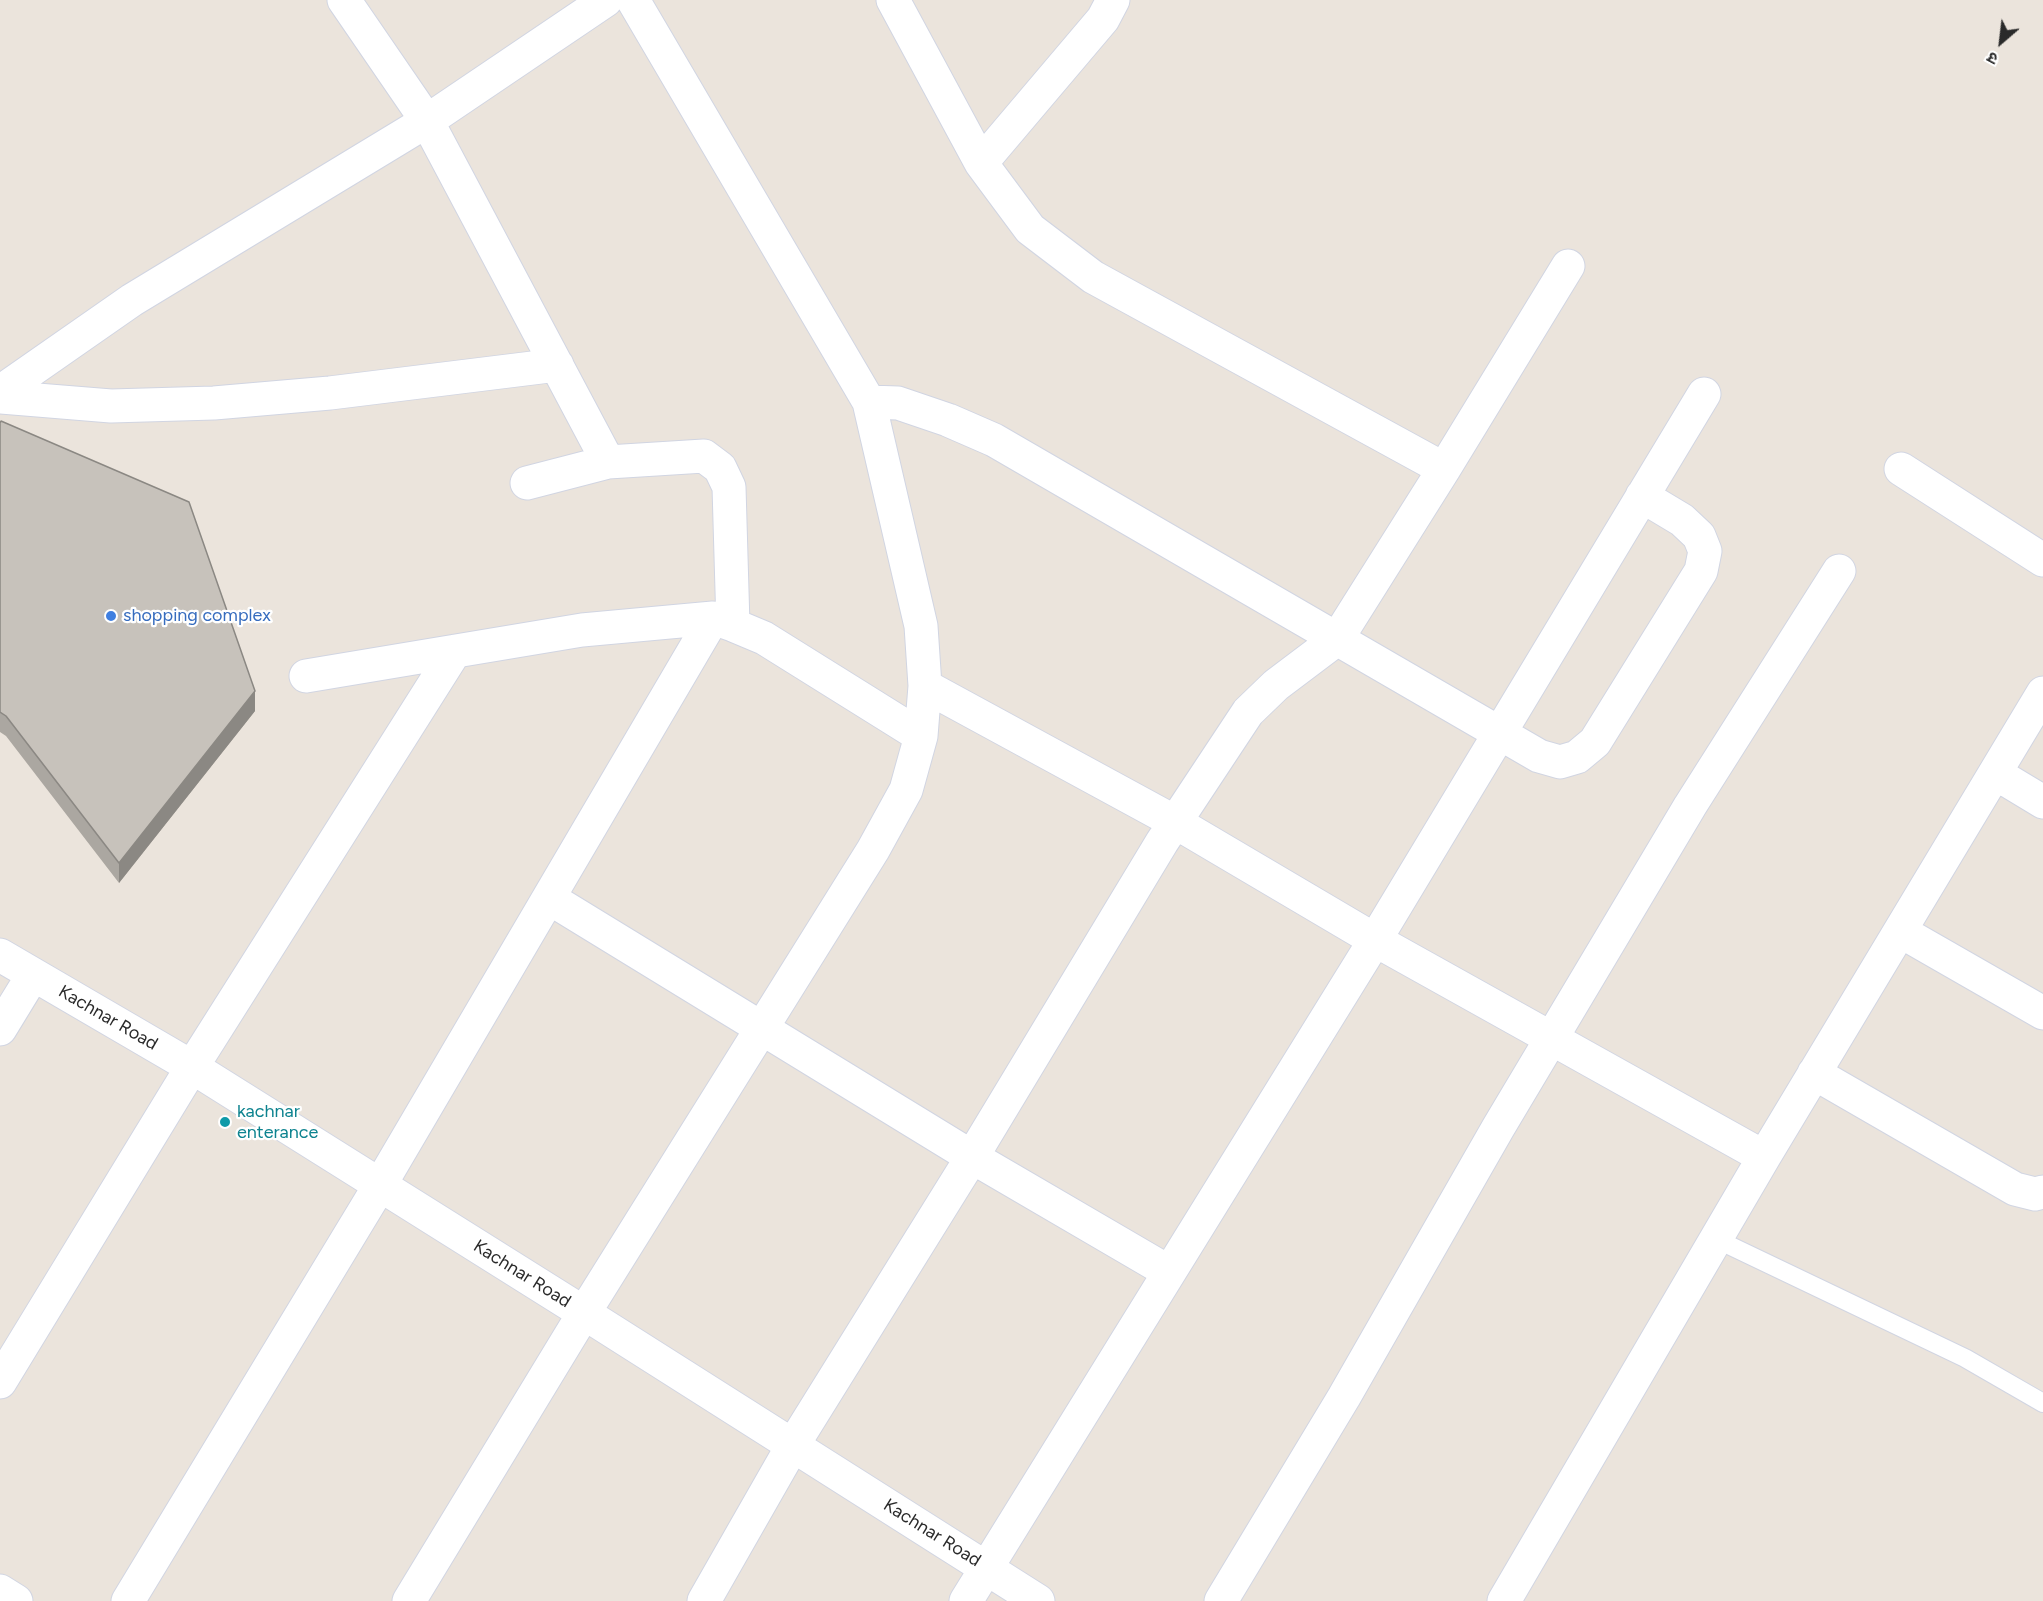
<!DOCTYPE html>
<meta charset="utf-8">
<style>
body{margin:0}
#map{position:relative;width:2043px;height:1601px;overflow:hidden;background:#ebe4dc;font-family:Figtree,"Noto Sans Devanagari",sans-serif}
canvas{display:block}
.north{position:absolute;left:1971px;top:12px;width:60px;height:60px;-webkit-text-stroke:4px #fff;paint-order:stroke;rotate:208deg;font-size:16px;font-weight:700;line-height:24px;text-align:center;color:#2a2a2a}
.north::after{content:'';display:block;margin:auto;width:21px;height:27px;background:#2a2a2a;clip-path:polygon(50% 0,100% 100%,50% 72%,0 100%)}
</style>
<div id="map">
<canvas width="2043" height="1601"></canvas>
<div class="north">उ</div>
</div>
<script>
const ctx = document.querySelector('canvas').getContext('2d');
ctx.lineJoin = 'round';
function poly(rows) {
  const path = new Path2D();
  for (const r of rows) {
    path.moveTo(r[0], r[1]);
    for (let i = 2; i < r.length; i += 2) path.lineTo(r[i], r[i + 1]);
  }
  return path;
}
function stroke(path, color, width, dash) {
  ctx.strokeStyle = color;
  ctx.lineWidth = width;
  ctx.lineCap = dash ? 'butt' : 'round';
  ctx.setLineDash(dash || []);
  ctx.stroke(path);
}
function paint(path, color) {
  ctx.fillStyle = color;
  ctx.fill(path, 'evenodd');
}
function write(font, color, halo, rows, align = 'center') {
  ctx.font = font + ' Figtree,sans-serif';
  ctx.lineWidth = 4.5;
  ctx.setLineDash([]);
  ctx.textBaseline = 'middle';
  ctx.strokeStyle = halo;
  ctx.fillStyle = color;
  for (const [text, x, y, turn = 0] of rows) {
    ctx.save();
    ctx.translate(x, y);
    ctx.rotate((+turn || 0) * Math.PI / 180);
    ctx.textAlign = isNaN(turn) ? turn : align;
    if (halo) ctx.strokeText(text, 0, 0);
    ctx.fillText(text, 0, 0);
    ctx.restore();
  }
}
const service = poly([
 [1716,1239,1965,1358,2043,1403]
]);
const minor = poly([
 [344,0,427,121,608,462],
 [893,0,981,163,1030,229,1093,277,1444,469],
 [981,163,1103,19,1113,0],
 [0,392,132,300,427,121,606,0],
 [0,397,111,406,214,403,330,393,557,365],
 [869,402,898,403,948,420,994,440,1539,756,1560,762,1577,757,1595,742,1701,571,1705,551,1699,536,1682,520,1642,496],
 [1901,469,2043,560],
 [527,483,608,462,704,456,720,468,729,487,733,625],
 [306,676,582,630,713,618,733,625,764,638,921,736],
 [925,686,1175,822,1375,940,1764,1157],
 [1995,773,2043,802],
 [549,898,972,1157,1169,1272],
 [1900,931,2043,1013],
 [0,955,192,1067,584,1313,1038,1601],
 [0,1029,33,975],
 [1814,1073,2015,1189,2035,1194,2043,1192],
 [0,1382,192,1067,455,651],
 [0,1591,16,1601],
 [128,1601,380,1185,713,618],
 [409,1601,584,1313,873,850,906,790,921,736,925,686,921,626,869,402,633,0],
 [704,1601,793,1445,972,1157,1162,842,1248,712,1276,685,1337,639,1444,469,1568,266],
 [966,1601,1375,940,1704,394],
 [1221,1601,1344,1397,1498,1128,1690,806,1839,571],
 [1504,1601,1764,1157,2043,693]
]);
stroke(service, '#d1d5e2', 20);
stroke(minor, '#d1d5e2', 35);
stroke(service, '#fff', 18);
stroke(minor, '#fff', 33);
paint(poly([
 [0,423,255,711,119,883,6,736,0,732]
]), '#aba7a1');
paint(poly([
 [255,691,255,711,119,883,119,863]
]), '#8b8883');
const building = poly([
 [1,421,189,502,255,691,119,863,6,716,0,712,0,423,1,421]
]);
paint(building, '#c7c2bb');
stroke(building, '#8b8883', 1.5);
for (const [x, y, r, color] of [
 [111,616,6,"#3f7fe0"],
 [225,1122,6,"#0f9aa8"]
]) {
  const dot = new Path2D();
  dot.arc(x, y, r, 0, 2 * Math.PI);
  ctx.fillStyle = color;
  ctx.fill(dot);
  stroke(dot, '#fff', 2);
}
write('18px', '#366cbe', '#fff', [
 ["shopping complex",123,616]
], 'left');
write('18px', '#2a2a2a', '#fff', [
 ["Kachnar Road",108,1018,30],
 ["Kachnar Road",522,1274,32],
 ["Kachnar Road",932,1533,32]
]);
write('18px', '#0d838f', '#fff', [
 ["kachnar",237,1112],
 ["enterance",237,1133]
], 'left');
</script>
